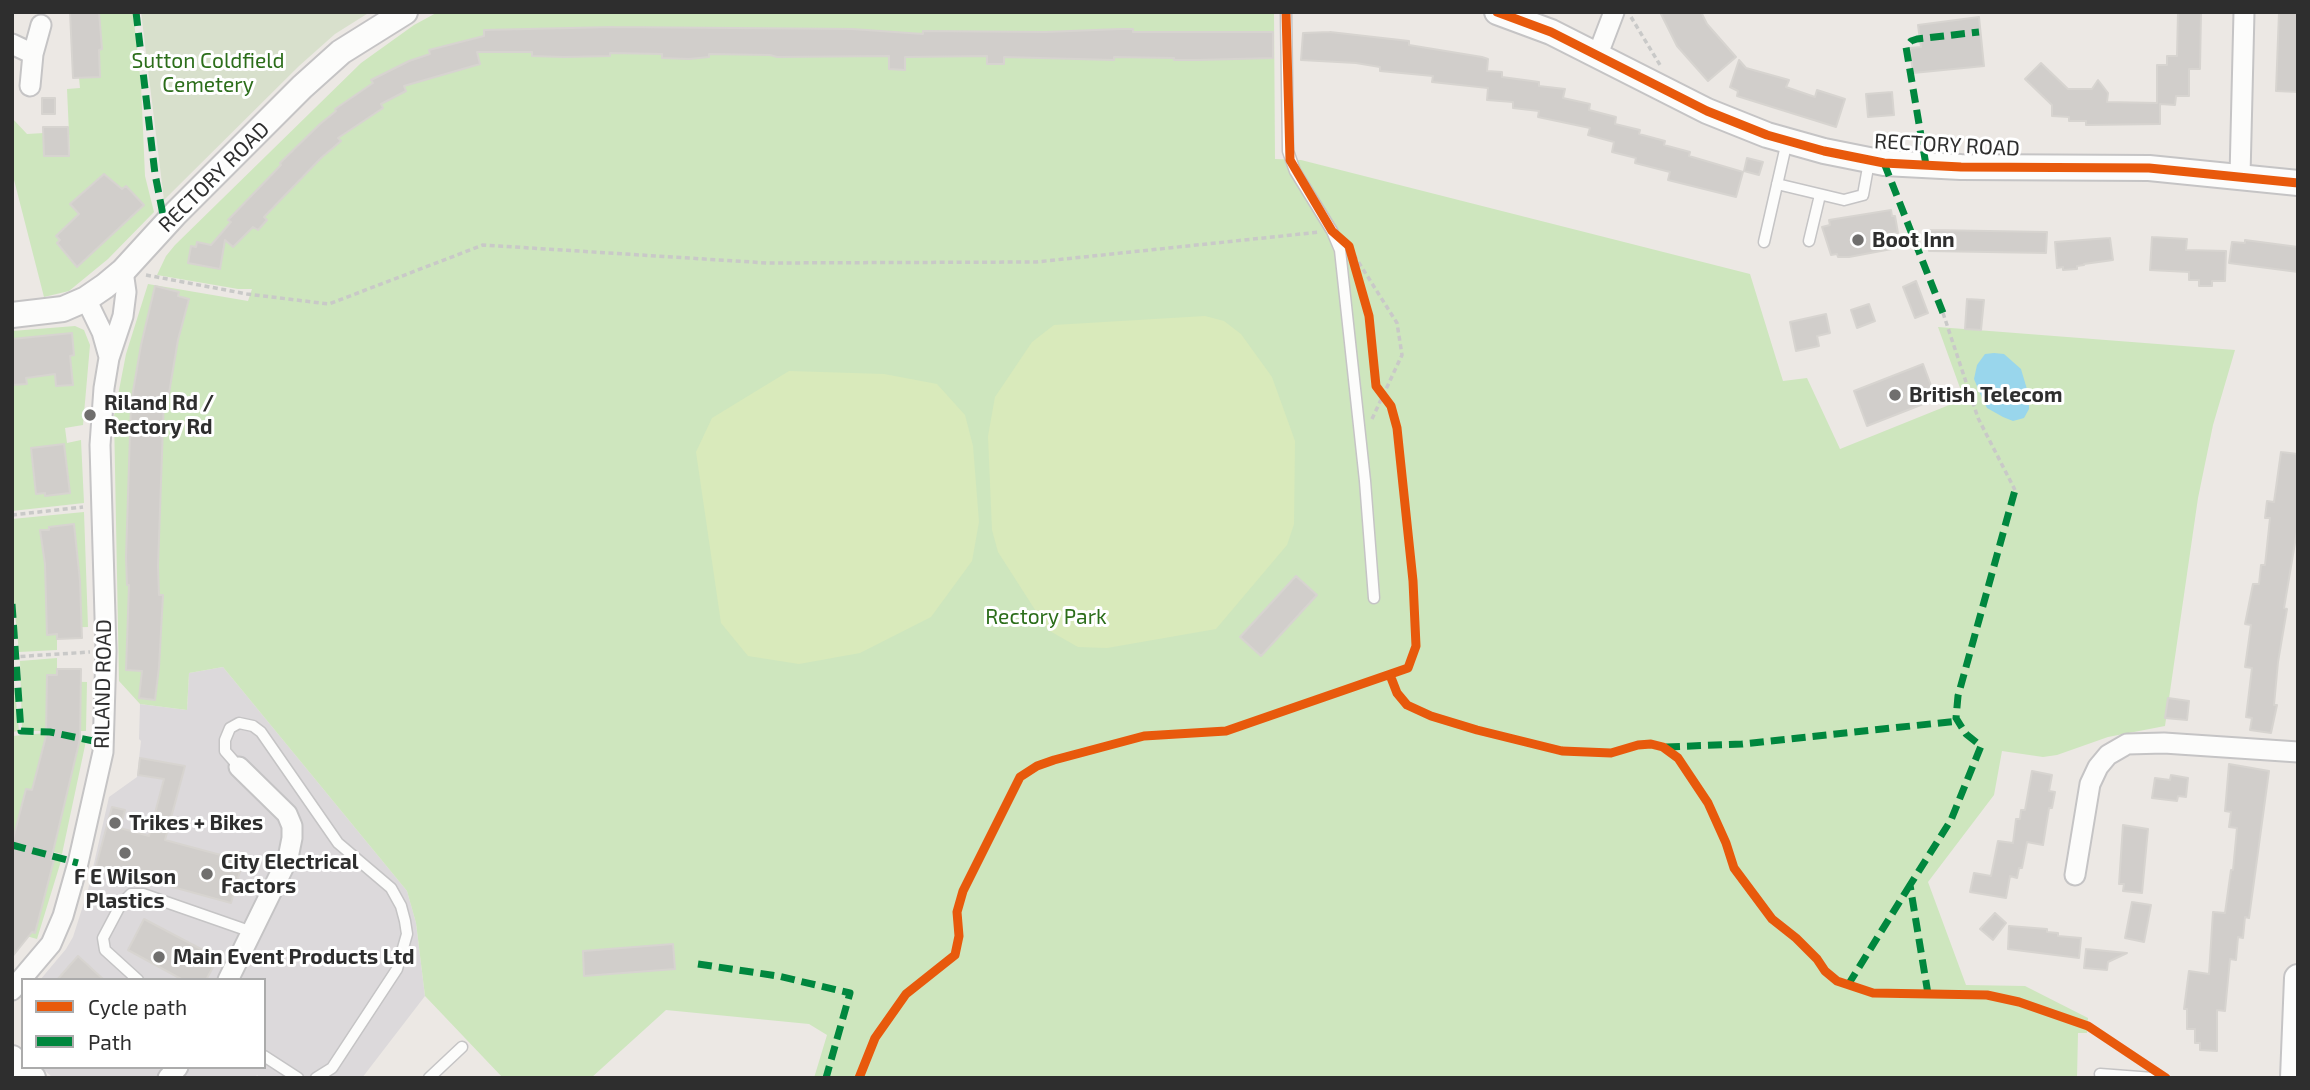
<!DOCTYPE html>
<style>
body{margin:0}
#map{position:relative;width:2310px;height:1090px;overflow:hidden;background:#ece8e4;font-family:"Exo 2",sans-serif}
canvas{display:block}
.frame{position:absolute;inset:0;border:14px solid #2e2e2e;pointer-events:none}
.legend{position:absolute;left:21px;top:978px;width:245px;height:91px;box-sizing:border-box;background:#fff;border:2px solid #ababab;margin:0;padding:9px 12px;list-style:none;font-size:21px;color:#2e2e2e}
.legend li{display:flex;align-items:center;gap:14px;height:35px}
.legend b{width:35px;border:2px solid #ababab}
</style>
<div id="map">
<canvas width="2310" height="1090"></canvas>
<div class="frame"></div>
<ul class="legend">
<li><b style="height:9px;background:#e8590c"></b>Cycle path</li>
<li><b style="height:9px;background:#00873e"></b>Path</li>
</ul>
</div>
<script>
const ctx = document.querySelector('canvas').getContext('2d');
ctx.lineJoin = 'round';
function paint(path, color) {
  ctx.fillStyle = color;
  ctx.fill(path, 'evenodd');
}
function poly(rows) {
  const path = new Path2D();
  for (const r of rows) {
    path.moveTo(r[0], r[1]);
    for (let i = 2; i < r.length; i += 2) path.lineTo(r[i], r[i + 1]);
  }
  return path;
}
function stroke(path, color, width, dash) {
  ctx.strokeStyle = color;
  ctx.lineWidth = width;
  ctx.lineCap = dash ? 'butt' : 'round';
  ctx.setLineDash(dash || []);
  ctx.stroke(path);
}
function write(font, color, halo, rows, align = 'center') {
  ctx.font = font + ' "Exo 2",sans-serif';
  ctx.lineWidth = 6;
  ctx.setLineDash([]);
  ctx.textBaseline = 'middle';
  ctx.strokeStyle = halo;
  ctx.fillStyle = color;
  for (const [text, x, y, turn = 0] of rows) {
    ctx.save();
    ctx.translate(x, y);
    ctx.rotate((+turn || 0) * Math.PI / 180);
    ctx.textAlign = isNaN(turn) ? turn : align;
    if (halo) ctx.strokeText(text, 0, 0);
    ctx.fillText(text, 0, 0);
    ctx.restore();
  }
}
paint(poly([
 [223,667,407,891,416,923,425,996,362,1078,260,1078,257,1075,255,1078,53,1078,41,1067,264,1067,264,980,40,980,66,949,73,937,88,890,109,797,137,777,141,741,139,739,140,704,187,710,189,673]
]), '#dcd9db');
paint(poly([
 [99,12,133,12,141,84,145,176,154,212,108,259,69,291,44,297,12,172,12,118,27,134,44,133,44,156,70,156,67,89,80,88,79,78,100,77,99,50,102,49],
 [438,12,1274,12,1275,159,1301,160,1750,274,1783,381,1807,378,1840,449,1964,399,1938,327,2235,350,2213,425,2198,498,2165,726,2108,737,2057,755,2043,757,2002,751,1994,795,1928,882,1966,985,2025,986,2088,1018,2087,1033,2078,1033,2077,1078,814,1078,827,1035,809,1024,666,1010,591,1078,503,1078,425,996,416,923,407,891,223,667,189,673,187,710,140,704,119,681,114,416,126,354,148,284,248,301,252,289,238,289,157,275,166,256,175,245,361,63,414,25],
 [75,326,84,330,90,345,83,425,65,428,67,443,81,440,84,503,12,511,12,331],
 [84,512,88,627,46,628,46,635,57,634,57,650,19,652,12,584,12,519],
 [57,658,57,675,47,675,47,681,87,682,86,731,22,731,20,661],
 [12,661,19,731,12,732],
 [46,733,86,741,62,854,12,842,12,736],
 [12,849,61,861,37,939,12,932]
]), '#cee6be');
paint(poly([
 [141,12,370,12,335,34,299,66,164,200]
]), '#d8e0cc');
paint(poly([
 [1205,316,1224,321,1241,334,1272,377,1295,441,1294,524,1287,545,1216,629,1107,648,1078,647,1048,630,998,552,992,530,988,436,995,397,1032,342,1054,325],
 [789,371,884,374,937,384,965,415,973,446,979,522,972,561,931,617,860,653,799,664,748,656,721,623,696,452,712,418]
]), '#d9eabb');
paint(poly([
 [1994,353,2004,354,2021,369,2029,396,2029,409,2024,418,2013,421,2003,417,1987,408,1982,398,1974,379,1977,365,1985,354]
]), '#99d6ec');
const building = poly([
 [70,12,99,12,102,49,99,50,100,77,73,78,70,12],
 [1660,12,1701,12,1707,24,1736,57,1708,81,1677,46,1660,12],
 [2178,12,2201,12,2200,69,2189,69,2189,96,2176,96,2175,105,2160,104,2160,124,2086,125,2086,121,2069,121,2069,117,2052,116,2052,105,2025,79,2041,63,2068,89,2092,89,2098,80,2108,93,2107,102,2157,103,2157,65,2167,65,2167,56,2177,56,2178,12],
 [2279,12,2298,12,2298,92,2276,91,2279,12],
 [1979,17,1984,66,1913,73,1910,48,1921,47,1918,25,1979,17],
 [613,27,852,29,923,34,923,31,1045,32,1120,29,1133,29,1133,32,1273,32,1273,58,1197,60,1174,60,1174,58,1114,57,1114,60,1004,57,1004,64,987,64,987,56,905,57,905,70,889,69,889,56,777,57,770,55,709,54,709,57,689,59,662,58,662,54,610,53,610,56,564,57,532,56,532,52,477,52,480,64,404,86,406,91,381,104,383,108,338,138,341,141,321,158,264,217,267,220,258,230,253,227,233,247,225,240,220,269,188,263,191,246,196,247,197,242,211,245,231,222,228,220,281,165,280,163,320,124,336,111,335,109,373,83,371,80,409,61,430,54,429,50,484,36,484,30,613,27],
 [1330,32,1409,41,1409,45,1482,57,1488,59,1487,71,1502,72,1502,77,1539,82,1539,86,1565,89,1563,98,1590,104,1589,110,1616,117,1615,124,1640,130,1639,134,1665,141,1664,145,1690,152,1689,156,1743,172,1736,197,1668,180,1670,172,1635,163,1636,158,1612,152,1614,142,1588,135,1590,128,1538,117,1539,111,1513,108,1513,102,1487,100,1488,88,1432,82,1433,76,1380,71,1380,67,1356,63,1301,60,1303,33,1330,32],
 [1739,60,1746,68,1789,80,1786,87,1815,97,1817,90,1845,99,1836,127,1737,96,1738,91,1730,87,1739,60],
 [1892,92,1894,115,1868,117,1866,94,1892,92],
 [42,98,55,98,55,114,42,114,42,98],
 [43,127,68,127,69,156,44,156,43,127],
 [1747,158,1763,162,1759,175,1744,171,1747,158],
 [104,174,122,189,126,186,144,205,77,267,57,243,60,240,56,236,79,214,70,204,104,174],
 [1891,210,1892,216,1895,216,1898,233,1894,233,1897,248,1849,257,1838,257,1837,254,1831,255,1822,227,1830,225,1829,220,1891,210],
 [1930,230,2047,232,2046,253,1929,251,1930,230],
 [2152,237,2187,239,2186,250,2226,251,2225,281,2212,281,2212,286,2199,286,2199,280,2189,280,2189,272,2150,270,2152,237],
 [2110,238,2113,260,2084,264,2084,265,2077,266,2077,269,2063,270,2063,267,2057,268,2055,242,2110,238],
 [2245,240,2298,247,2298,272,2229,263,2232,242,2245,243,2245,240],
 [1916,281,1928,313,1915,318,1903,287,1916,281],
 [155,286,179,292,178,296,189,299,178,340,168,399,164,398,158,566,159,595,163,595,159,667,155,700,139,698,142,671,126,670,129,585,127,585,126,557,131,403,141,345,155,286],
 [1967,299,1984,300,1981,330,1965,329,1967,299],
 [1869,304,1875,321,1857,328,1851,310,1869,304],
 [1826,314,1830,333,1817,336,1819,346,1796,351,1790,322,1826,314],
 [72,333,74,355,70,356,73,385,56,386,55,374,26,378,27,384,12,385,12,339,72,333],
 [1923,364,1936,399,1867,426,1854,391,1923,364],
 [64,444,70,493,45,496,45,493,36,494,31,448,64,444],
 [2281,452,2298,454,2298,525,2284,608,2287,609,2278,662,2274,705,2277,705,2271,733,2250,730,2252,718,2246,717,2252,668,2245,667,2251,625,2245,624,2253,584,2259,584,2261,565,2265,565,2270,518,2265,518,2267,501,2274,502,2281,452],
 [74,524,80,581,82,638,57,639,57,634,47,635,45,564,40,530,49,530,49,527,74,524],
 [1296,576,1317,595,1261,656,1240,637,1296,576],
 [57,669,81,669,80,739,51,860,54,860,35,933,32,932,12,957,12,843,26,789,32,790,46,736,47,675,57,675,57,669],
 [2168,698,2189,701,2187,720,2165,718,2168,698],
 [140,758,185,766,165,840,243,861,231,903,96,866,112,807,125,810,120,828,149,836,164,779,138,775,140,758],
 [2229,764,2269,771,2249,918,2245,917,2243,938,2238,937,2236,960,2230,959,2225,1011,2217,1010,2217,1051,2200,1050,2200,1043,2195,1043,2195,1029,2187,1029,2187,1009,2184,1009,2189,971,2209,974,2213,912,2225,913,2231,870,2233,870,2237,828,2229,827,2231,812,2225,811,2229,764],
 [2032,771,2052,775,2049,791,2055,792,2052,808,2049,808,2043,845,2027,842,2022,868,2019,868,2017,878,2010,876,2006,898,1970,892,1974,873,1991,876,1998,841,2013,843,2016,819,2020,819,2021,810,2025,810,2032,771],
 [2171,775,2188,778,2186,797,2178,796,2177,801,2152,798,2155,778,2170,780,2171,775],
 [2123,825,2148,829,2142,893,2123,891,2124,884,2119,884,2123,825],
 [2132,902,2151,905,2144,942,2125,938,2132,902],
 [1995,913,2006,923,1993,940,1980,929,1995,913],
 [144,919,218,958,206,980,183,980,128,950,144,919],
 [2009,926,2047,929,2047,932,2058,933,2058,936,2081,938,2079,958,2008,949,2009,926],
 [673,944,675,969,584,976,583,951,673,944],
 [2086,949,2127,953,2108,962,2107,970,2084,968,2086,949],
 [78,956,104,980,57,980,78,956]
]);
paint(building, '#d1cecb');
stroke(building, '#d7d4d0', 2);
const service = poly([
 [1286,12,1288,151,1295,171,1332,231,1340,250,1365,481,1374,598],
 [1777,184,1844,200,1863,195,1869,162],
 [1809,241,1820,195],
 [1764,242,1787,141],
 [239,767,225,751,225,740,230,728,239,723,253,726,261,732,338,843,391,888,401,906,405,921,407,934,397,969,332,1068,316,1078],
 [138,980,105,950,103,938,121,904,131,894,143,894,252,932],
 [264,1056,298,1078],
 [2100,1074,2153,1078],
 [429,1078,462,1047]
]);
const minor = poly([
 [12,44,33,54],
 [1598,54,1614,12],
 [30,86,33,54,41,25],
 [2240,176,2244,12],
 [86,299,102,332,109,357],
 [2075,875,2090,784,2098,767,2108,755,2127,744,2164,743,2298,752],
 [228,980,288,858,292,838,292,826,287,814,239,767],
 [12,990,51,944,63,916,78,863,103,752,106,651,100,445,104,388,109,358,123,316,126,292,123,271],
 [168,1078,178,1067]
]);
const tertiary = poly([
 [1497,12,1551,32,1707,111,1767,135,1824,151,1884,163,1961,167,2149,168,2298,183],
 [12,315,63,309,86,299,105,286,123,271,176,213,302,87,341,52,405,12],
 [12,1058,33,1078]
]);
const secondary = poly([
 [2294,1078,2298,978]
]);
stroke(service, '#c5c4c5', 13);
stroke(minor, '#c5c4c5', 23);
stroke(tertiary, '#c5c4c5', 28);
stroke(secondary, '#c5c4c5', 30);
stroke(poly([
 [1631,17,1660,65],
 [1354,255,1397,323,1402,355,1371,421],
 [146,275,247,294,329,304,483,245,767,263,1036,262,1320,232],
 [1943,313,1978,418,2015,490],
 [12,515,83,507],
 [12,657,90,652]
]), '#c9c9c8', 3.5, [5, 3.5]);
stroke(service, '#fcfcfb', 10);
stroke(minor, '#fcfcfb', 19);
stroke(tertiary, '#fcfcfb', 24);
stroke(secondary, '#fcfcfb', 26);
stroke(poly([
 [136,12,155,174,165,225],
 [1884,163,1943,313],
 [1926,165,1906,47,1911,41,1917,39,1979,32],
 [12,604,21,731,50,732,103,743],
 [1666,747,1742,744,1958,721],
 [12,845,78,863],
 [698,964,778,976,850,993,826,1078],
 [1848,985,1910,885],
 [1928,994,1910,885,1951,820,1981,746,1966,734,1956,718,1958,696,2015,490]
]), '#00873e', 7, [14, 7]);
stroke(poly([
 [1497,12,1551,32,1707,111,1767,135,1824,151,1884,163,1961,167,2149,168,2298,183],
 [1390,675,1397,693,1407,705,1431,716,1477,730,1562,751,1611,753,1638,745,1651,744,1663,747,1678,758,1708,803,1726,843,1734,868,1772,919,1796,938,1817,959,1825,971,1837,981,1873,993,1987,995,2019,1002,2088,1026,2166,1078],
 [859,1078,875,1038,906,994,955,955,959,936,957,912,963,891,1020,777,1037,766,1054,760,1144,736,1226,731,1408,668,1416,646,1413,581,1397,428,1391,406,1376,386,1369,316,1349,246,1332,231,1290,160,1286,12]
]), '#e8590c', 9);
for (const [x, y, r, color] of [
 [1858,240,7,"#706f6e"],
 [1895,395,7,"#706f6e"],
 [90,415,7,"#706f6e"],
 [115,823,7,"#706f6e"],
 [125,853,7,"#706f6e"],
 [207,874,7,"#706f6e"],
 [159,957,7,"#706f6e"]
]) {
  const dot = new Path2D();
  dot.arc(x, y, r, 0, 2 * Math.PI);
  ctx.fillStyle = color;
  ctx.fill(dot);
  stroke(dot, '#fff', 2.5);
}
write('21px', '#2c6e1b', '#fff', [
 ["Sutton Coldfield",208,61],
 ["Cemetery",208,85],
 ["Rectory Park",1046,617]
]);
write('21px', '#2e2e2e', '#fff', [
 ["RECTORY ROAD",1947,145,3],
 ["RECTORY ROAD",214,177,-45],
 ["RILAND ROAD",103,684,-89]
]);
write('bold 21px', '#2e2e2e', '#fff', [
 ["Boot Inn",1872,240],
 ["British Telecom",1909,395],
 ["Riland Rd /",104,403],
 ["Rectory Rd",104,427],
 ["Trikes + Bikes",129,823],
 ["City Electrical",221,862],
 ["Factors",221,886],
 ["F E Wilson",125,877,"center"],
 ["Plastics",125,901,"center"],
 ["Main Event Products Ltd",173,957]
], 'left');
</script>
